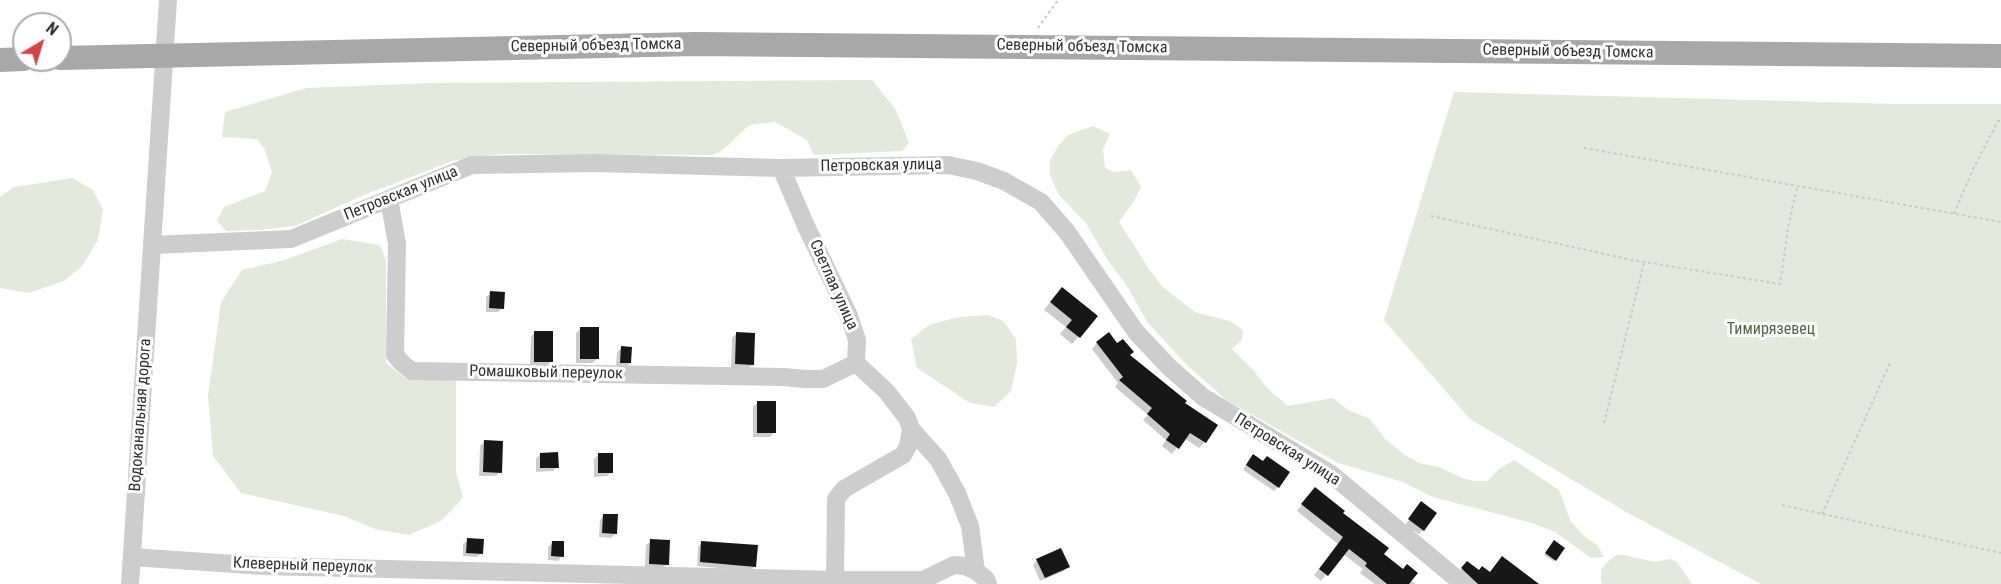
<!DOCTYPE html>
<meta charset="utf-8">
<style>
body{margin:0}
#map{position:relative;width:2001px;height:584px;overflow:hidden;background:#fff;font-family:"Roboto Condensed",sans-serif}
canvas{display:block}
.north{position:absolute;left:12px;top:12px;width:60px;height:60px;box-sizing:border-box;background:#fff;border:2px solid #acacac;border-radius:50%;rotate:38deg;font-size:16px;font-weight:700;line-height:24px;text-align:center;color:#303030}
.north::after{content:'';display:block;margin:auto;width:21px;height:27px;background:#d44546;clip-path:polygon(50% 0,100% 100%,50% 72%,0 100%)}
</style>
<div id="map">
<canvas width="2001" height="584"></canvas>
<div class="north">N</div>
</div>
<script>
const ctx = document.querySelector('canvas').getContext('2d');
ctx.lineJoin = 'round';
function paint(path, color) {
  ctx.fillStyle = color;
  ctx.fill(path, 'evenodd');
}
function poly(rows) {
  const path = new Path2D();
  for (const r of rows) {
    path.moveTo(r[0], r[1]);
    for (let i = 2; i < r.length; i += 2) path.lineTo(r[i], r[i + 1]);
  }
  return path;
}
function stroke(path, color, width, dash) {
  ctx.strokeStyle = color;
  ctx.lineWidth = width;
  ctx.lineCap = dash ? 'butt' : 'round';
  ctx.setLineDash(dash || []);
  ctx.stroke(path);
}
function write(font, color, halo, rows, align = 'center') {
  ctx.font = font + ' "Roboto Condensed",sans-serif';
  ctx.lineWidth = 6;
  ctx.setLineDash([]);
  ctx.textBaseline = 'middle';
  ctx.strokeStyle = halo;
  ctx.fillStyle = color;
  for (const [text, x, y, turn = 0] of rows) {
    ctx.save();
    ctx.translate(x, y);
    ctx.rotate((+turn || 0) * Math.PI / 180);
    ctx.textAlign = isNaN(turn) ? turn : align;
    if (halo) ctx.strokeText(text, 0, 0);
    ctx.fillText(text, 0, 0);
    ctx.restore();
  }
}
paint(poly([
 [872,80,896,110,909,143,902,151,814,155,807,140,775,122,749,125,723,150,713,155,499,154,452,161,359,197,295,226,260,230,226,231,217,221,224,207,265,191,272,172,265,150,257,139,222,137,225,112,306,88,431,83],
 [1454,92,1898,104,2001,104,2001,584,1761,584,1628,513,1470,419,1384,320],
 [1093,126,1110,134,1103,150,1105,168,1113,172,1131,170,1141,187,1134,201,1119,222,1149,269,1164,288,1195,312,1230,321,1243,330,1242,340,1232,349,1254,371,1266,387,1288,406,1333,398,1348,410,1370,419,1385,439,1405,455,1419,463,1439,467,1462,478,1474,481,1487,481,1499,469,1514,460,1559,490,1571,522,1586,538,1597,545,1604,557,1591,558,1555,532,1532,523,1433,497,1403,482,1338,463,1226,400,1188,366,1148,323,1127,286,1107,259,1086,223,1059,195,1050,175,1050,160,1059,145,1068,135],
 [72,178,93,190,103,209,98,240,82,266,64,281,28,293,0,288,0,197,14,187],
 [342,239,380,245,386,260,386,363,404,377,456,381,456,472,463,498,441,521,409,535,375,529,344,516,241,493,213,456,208,396,221,302,242,270,285,260],
 [988,315,1003,321,1016,339,1017,364,1011,391,994,407,970,403,917,368,911,339,929,325,958,317],
 [1616,555,1625,555,1654,562,1670,559,1677,562,1692,584,1603,584,1601,582,1601,570,1606,563]
]), '#e3e9dd');
paint(poly([
 [491,293,503,308,498,312,486,312,486,297],
 [1055,296,1096,316,1072,344,1060,334,1066,327,1044,310],
 [581,328,597,359,593,363,576,363,576,333],
 [535,332,551,361,547,366,530,366,531,337],
 [736,334,753,364,748,369,731,368,732,338],
 [1097,343,1128,356,1182,404,1205,442,1199,448,1184,438,1172,454,1162,446,1166,440,1143,420,1148,415,1115,387,1118,383,1092,349],
 [622,348,630,363,626,367,616,367,617,352],
 [758,402,774,433,770,437,753,437,753,407],
 [484,442,500,472,496,476,479,476,480,446],
 [540,454,557,467,553,471,536,472,536,459],
 [598,455,612,472,607,476,594,477,594,459],
 [1249,460,1278,487,1274,491,1243,470],
 [1309,495,1341,514,1415,584,1375,584,1360,573,1363,569,1343,554,1321,581,1314,575,1338,544,1297,511],
 [1420,506,1423,530,1419,534,1405,525],
 [604,515,616,533,611,538,599,537,600,520],
 [468,540,482,553,477,557,463,556,463,544],
 [651,541,667,564,663,568,645,568,646,545],
 [553,542,562,556,558,561,548,560,548,547],
 [702,542,755,566,751,571,697,566,698,547],
 [1552,544,1555,560,1553,561,1544,555],
 [1502,558,1534,584,1465,584,1456,576,1467,563,1479,572,1489,573],
 [1037,560,1068,566,1064,571,1040,581,1033,565]
]), '#0003');
paint(poly([
 [1062,287,1098,316,1080,338,1066,327,1072,320,1050,302],
 [490,291,505,292,504,309,489,308],
 [580,327,599,327,599,359,580,359],
 [534,331,553,331,553,362,534,362],
 [736,332,755,333,754,365,735,364],
 [1109,332,1117,343,1123,339,1134,352,1130,355,1187,401,1185,403,1218,425,1206,443,1190,433,1179,449,1166,440,1170,434,1147,414,1152,408,1119,380,1123,377,1096,342],
 [621,346,632,347,631,363,620,363],
 [757,401,776,401,776,433,757,433],
 [484,440,503,441,502,473,483,472],
 [558,452,559,468,540,468,540,453],
 [598,453,613,453,613,473,598,473],
 [1253,454,1263,461,1267,456,1290,472,1279,488,1246,465],
 [1315,487,1345,511,1343,513,1389,548,1384,554,1403,569,1407,564,1418,573,1409,584,1387,584,1365,566,1367,563,1349,549,1328,576,1319,569,1343,537,1301,504],
 [1421,501,1437,513,1424,531,1408,519],
 [603,514,618,514,617,534,602,533],
 [467,538,484,539,483,554,466,553],
 [650,539,670,540,669,565,649,564],
 [1554,540,1565,548,1556,561,1545,553],
 [552,541,564,541,564,557,551,556],
 [701,541,758,545,756,567,700,562],
 [1061,548,1070,567,1045,578,1036,559],
 [1502,556,1539,584,1478,584,1461,568,1467,561,1479,570,1482,566,1490,572]
]), '#171717');
stroke(poly([
 [1038,28,1058,0],
 [1584,148,2001,222],
 [1954,214,1972,171,1998,121,2001,121],
 [1431,216,1632,260,1780,284,1788,229,1797,187],
 [1604,423,1644,263],
 [1782,505,2001,553],
 [1822,514,1891,361]
]), '#cacaca', 2, [3, 3]);
stroke(poly([
 [781,168,806,226,849,316,857,340,856,363,887,392,907,418,911,429,908,446,903,455,844,489,836,499,835,580,923,580,954,565,965,566,976,571,986,579,988,584],
 [389,199,397,244,395,355,403,364,412,371,784,377,805,379,823,379,856,363],
 [152,245,291,239,472,165,595,163,781,168,948,165,977,171,1004,181,1041,202,1067,232,1136,332,1169,367,1203,397,1331,474,1463,584],
 [911,429,938,459,957,493,970,526,976,571],
 [132,557,264,566,835,580],
 [130,584,168,0]
]), '#cdcdcd', 18);
stroke(poly([
 [60,58,696,44,2001,56],
 [0,60,24,59]
]), '#a8a8a8', 24);
write('16px', '#303030', '#fff', [
 ["Северный объезд Томска",596,46,-1],
 ["Северный объезд Томска",1082,47,1],
 ["Северный объезд Томска",1568,52,1],
 ["Петровская улица",881,166,-1],
 ["Петровская улица",401,194,-22],
 ["Светлая улица",833,285,66],
 ["Ромашковый переулок",546,373,1],
 ["Водоканальная дорога",141,415,-86],
 ["Петровская улица",1287,450,32],
 ["Клеверный переулок",303,566,2]
]);
write('16px', '#516842', '#fff', [
 ["Тимирязевец",1771,330]
]);
</script>
